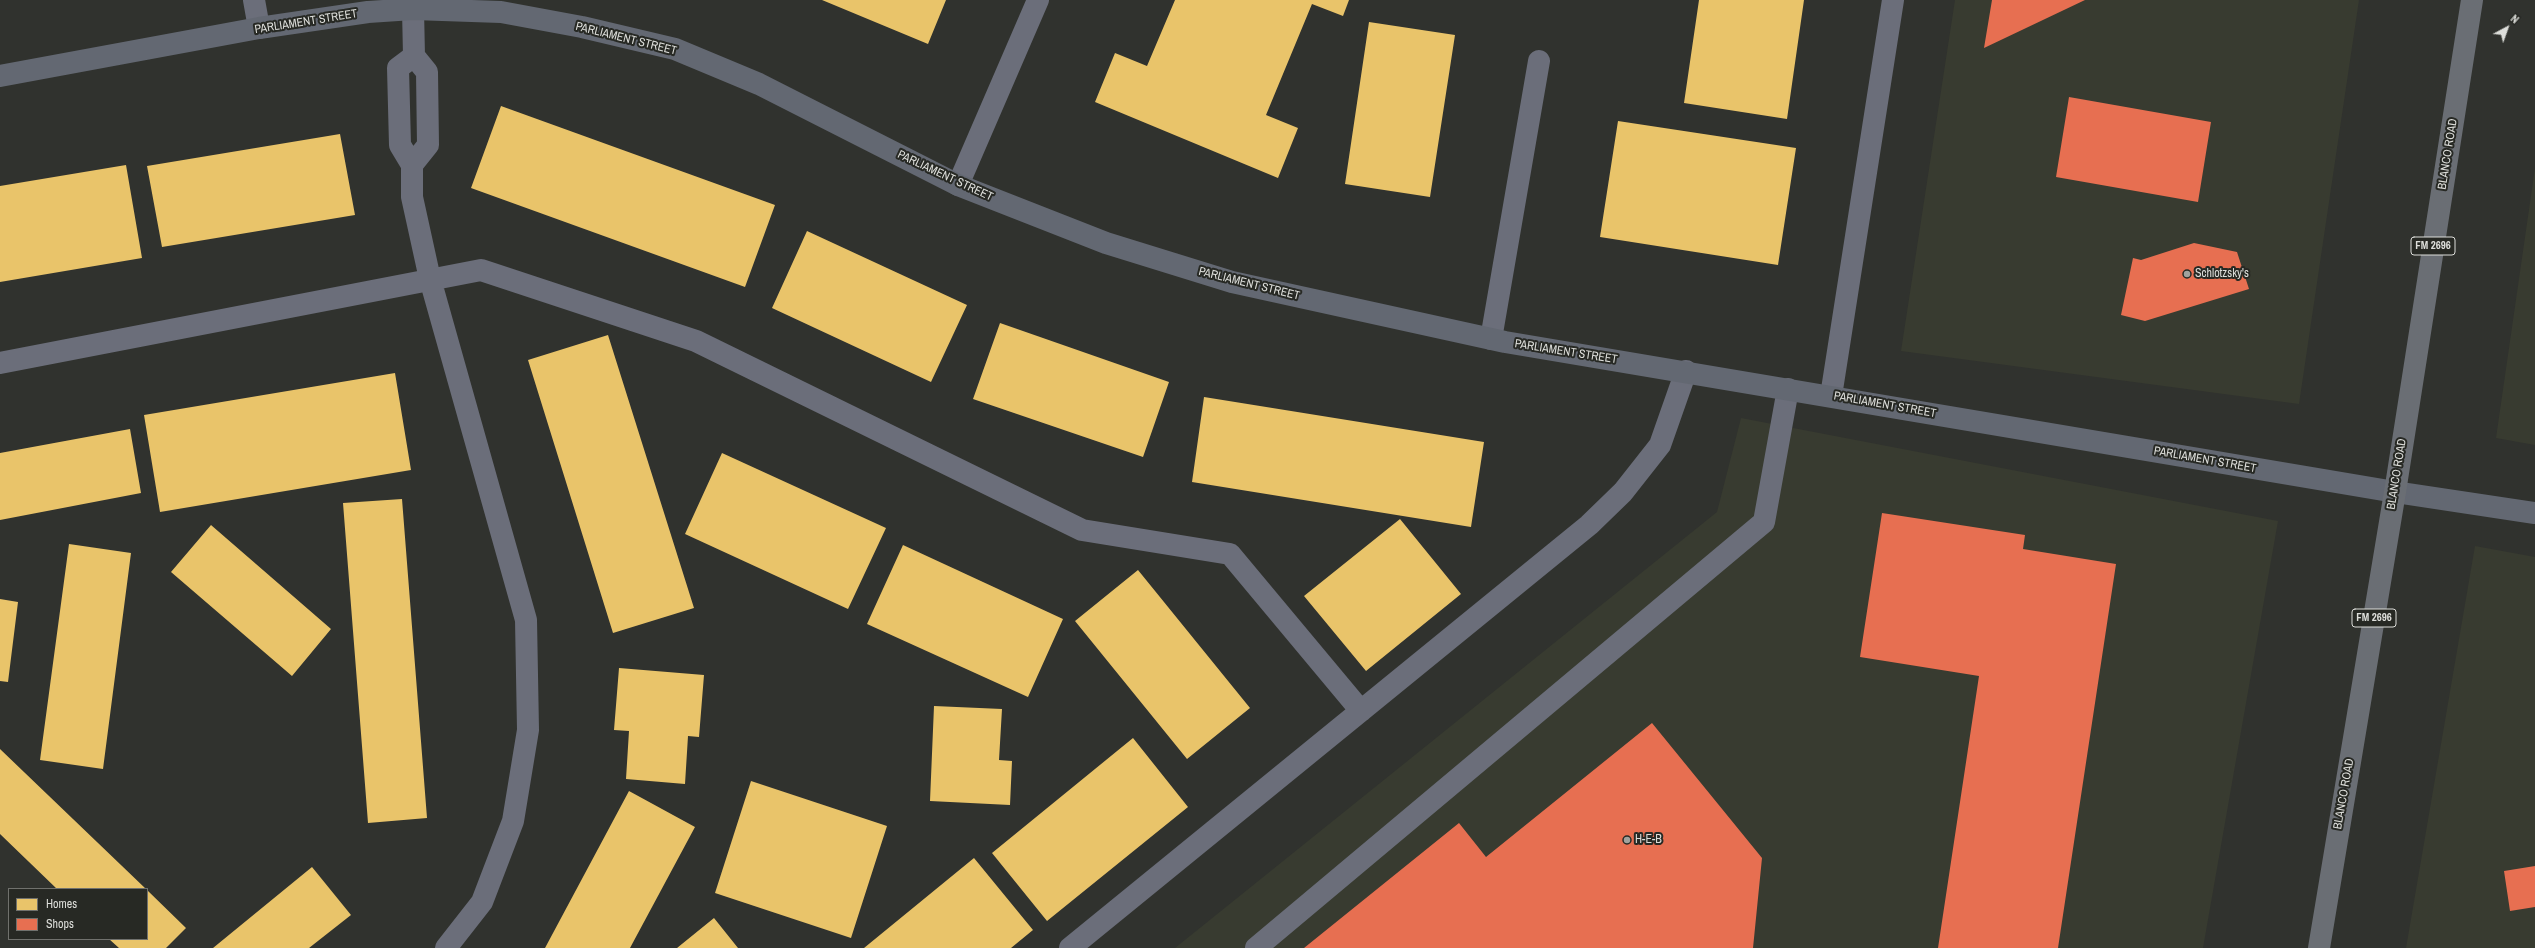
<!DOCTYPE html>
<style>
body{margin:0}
#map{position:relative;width:2535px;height:948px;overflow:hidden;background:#30322e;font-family:"Archivo Narrow",sans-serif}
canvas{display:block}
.legend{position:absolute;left:8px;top:888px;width:140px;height:52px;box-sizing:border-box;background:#272924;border:1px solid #70716d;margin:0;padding:5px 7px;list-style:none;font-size:12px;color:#dddeda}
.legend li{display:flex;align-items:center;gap:8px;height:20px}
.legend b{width:20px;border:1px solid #70716d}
.north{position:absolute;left:2487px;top:8px;width:40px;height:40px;-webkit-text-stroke:3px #272924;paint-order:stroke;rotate:41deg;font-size:11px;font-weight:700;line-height:16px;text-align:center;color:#dddeda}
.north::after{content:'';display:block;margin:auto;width:14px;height:18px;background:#dddeda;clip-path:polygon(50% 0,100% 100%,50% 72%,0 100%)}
</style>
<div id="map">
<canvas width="2535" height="948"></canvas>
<ul class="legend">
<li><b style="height:11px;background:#e9c46a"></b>Homes</li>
<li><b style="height:11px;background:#e76f51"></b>Shops</li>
</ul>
<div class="north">N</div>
</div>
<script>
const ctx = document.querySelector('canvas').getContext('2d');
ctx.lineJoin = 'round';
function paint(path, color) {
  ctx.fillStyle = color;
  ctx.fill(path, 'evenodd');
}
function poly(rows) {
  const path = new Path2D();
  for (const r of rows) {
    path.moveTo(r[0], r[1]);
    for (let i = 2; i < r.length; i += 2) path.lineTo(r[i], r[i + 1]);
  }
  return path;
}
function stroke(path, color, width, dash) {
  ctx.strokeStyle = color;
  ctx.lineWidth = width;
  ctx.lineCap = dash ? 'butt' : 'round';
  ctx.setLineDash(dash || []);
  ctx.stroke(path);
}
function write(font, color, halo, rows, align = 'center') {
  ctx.font = font + ' "Archivo Narrow",sans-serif';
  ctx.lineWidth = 4;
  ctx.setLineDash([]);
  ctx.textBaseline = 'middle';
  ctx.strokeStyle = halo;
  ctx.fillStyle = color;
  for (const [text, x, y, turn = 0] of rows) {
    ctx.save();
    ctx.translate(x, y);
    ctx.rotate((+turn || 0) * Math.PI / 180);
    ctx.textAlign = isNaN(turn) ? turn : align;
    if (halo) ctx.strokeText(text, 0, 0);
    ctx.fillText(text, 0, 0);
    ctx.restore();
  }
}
paint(poly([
 [1955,0,2359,0,2299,404,1901,351],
 [2535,168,2535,445,2496,438],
 [1741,418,2278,521,2203,948,1175,948,1717,512],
 [2475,546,2535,557,2535,948,2406,948]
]), '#383b30');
paint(poly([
 [822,0,946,0,928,44],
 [1175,0,1349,0,1343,16,1312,4,1266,115,1298,128,1278,178,1095,102,1115,53,1147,66],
 [1699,0,1804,0,1787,119,1684,103],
 [1369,22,1455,35,1430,197,1345,184],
 [501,106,775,205,745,287,471,188],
 [1618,121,1796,148,1778,265,1600,237],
 [340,134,355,215,162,247,147,166],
 [126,165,142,258,0,282,0,186],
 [807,231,967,305,931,382,772,308],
 [1000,323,1169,382,1143,457,973,399],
 [608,335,694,608,613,633,528,360],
 [395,373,411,470,160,512,144,415],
 [1204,397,1484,442,1471,527,1192,482],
 [130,429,141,493,0,520,0,453],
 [722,453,886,528,848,609,685,534],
 [402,499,427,818,368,823,343,503],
 [1400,519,1461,594,1366,671,1304,596],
 [211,525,331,629,292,676,171,572],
 [69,544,131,553,103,769,40,760],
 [903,545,1063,619,1028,697,867,624],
 [1138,570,1250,708,1187,759,1075,621],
 [0,599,18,602,8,682,0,681],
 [619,668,704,675,699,737,688,736,685,784,626,779,629,731,614,730],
 [934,706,1002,709,999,760,1012,761,1010,805,930,801],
 [1133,738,1188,807,1047,921,992,853],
 [0,749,146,889,57,889,0,834],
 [751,781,887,826,851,938,715,893],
 [629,791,695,827,630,948,545,948],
 [974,858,1033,930,1011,948,864,948],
 [312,867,351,915,309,948,213,948],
 [147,890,186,928,166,948,119,948,109,939,147,939],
 [714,918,738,948,677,948]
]), '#e9c46a');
paint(poly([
 [1992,0,2085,0,1984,48],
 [2069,97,2211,122,2198,202,2056,177],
 [2194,243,2237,252,2249,289,2145,321,2121,315,2133,258,2141,260],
 [1882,513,2025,535,2023,549,2116,564,2058,948,1938,948,1979,676,1860,657],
 [1652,723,1762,858,1753,948,1304,948,1459,823,1486,857],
 [2535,866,2535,907,2510,911,2504,871]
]), '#e76f51');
stroke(poly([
 [254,0,259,28],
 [414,56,398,68,400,145,412,165,412,197,430,279,526,620,528,730,513,821,482,902,446,948],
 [412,165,428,145,427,72,414,56,413,9],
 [958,185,1038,0],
 [1491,339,1539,61],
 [0,363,481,270,696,341,1082,530,1230,554,1361,711],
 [1831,396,1893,0],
 [1070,948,1589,525,1623,492,1660,445,1686,371],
 [1256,948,1764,522,1788,389]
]), '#6b6e7a', 22);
stroke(poly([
 [0,76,259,28,368,12,413,9,501,12,582,27,675,49,759,84,958,185,1106,243,1232,282,1505,342,2395,492,2535,513]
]), '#636872', 22);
stroke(poly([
 [2319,948,2395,492,2472,0]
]), '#6a6e74', 22);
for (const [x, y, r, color] of [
 [2187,274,4,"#a0a29e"],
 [1627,840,4,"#a0a29e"]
]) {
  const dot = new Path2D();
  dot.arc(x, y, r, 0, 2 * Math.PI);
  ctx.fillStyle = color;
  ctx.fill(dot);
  stroke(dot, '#272924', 1.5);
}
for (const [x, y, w] of [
 [2433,246,44],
 [2374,618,44]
]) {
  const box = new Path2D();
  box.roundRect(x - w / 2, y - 9, w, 18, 3);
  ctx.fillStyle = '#272924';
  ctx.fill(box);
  stroke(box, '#dddeda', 1);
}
write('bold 11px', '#dddeda', null, [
 ["FM 2696",2433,246],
 ["FM 2696",2374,618]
]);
write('12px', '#dddeda', '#272924', [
 ["PARLIAMENT STREET",306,22,-9],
 ["PARLIAMENT STREET",626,39,14],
 ["BLANCO ROAD",2448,154,-81],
 ["PARLIAMENT STREET",945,176,25],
 ["PARLIAMENT STREET",1249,284,14],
 ["PARLIAMENT STREET",1566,352,9],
 ["PARLIAMENT STREET",1885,405,10],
 ["PARLIAMENT STREET",2205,460,10],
 ["BLANCO ROAD",2397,474,-81],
 ["BLANCO ROAD",2344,794,-80]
]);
write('12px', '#dddeda', '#272924', [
 ["Schlotzsky's",2195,274],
 ["H-E-B",1635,840]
], 'left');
</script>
